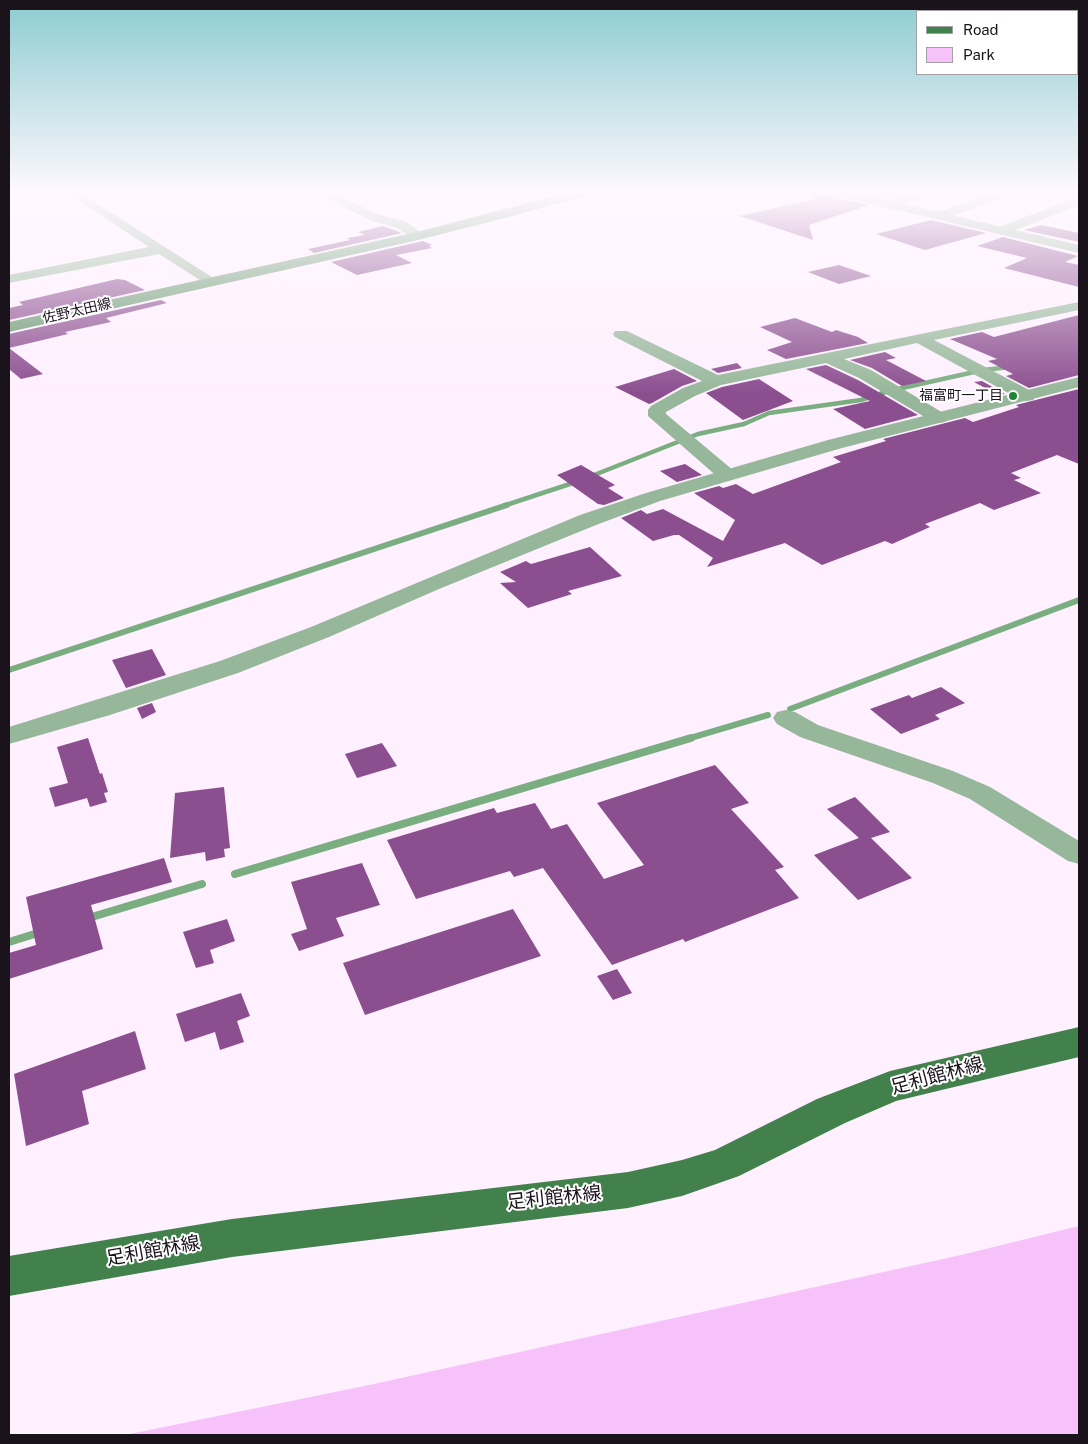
<!DOCTYPE html>
<meta charset="utf-8">
<style>
body{margin:0}
#map{position:relative;width:1088px;height:1444px;overflow:hidden;background:#fef0ff;font-family:"Public Sans",sans-serif}
canvas{display:block}
.frame{position:absolute;inset:0;border:10px solid #1b131c;pointer-events:none}
.legend{position:absolute;left:916px;top:10px;width:162px;height:65px;box-sizing:border-box;background:#fff;border:1px solid #a4a1a4;margin:0;padding:6px 9px;list-style:none;font-size:15px;color:#1b131c}
.legend li{display:flex;align-items:center;gap:10px;height:25px}
.legend b{width:25px;border:1px solid #a4a1a4}
</style>
<div id="map">
<canvas width="1088" height="1444"></canvas>
<div class="frame"></div>
<ul class="legend">
<li><b style="height:6px;background:#43814c"></b>Road</li>
<li><b style="height:14px;background:#f7c2fa"></b>Park</li>
</ul>
</div>
<script>
const ctx = document.querySelector('canvas').getContext('2d');
ctx.lineJoin = 'round';
function paint(path, color) {
  ctx.fillStyle = color;
  ctx.fill(path, 'evenodd');
}
function poly(rows) {
  const path = new Path2D();
  for (const r of rows) {
    path.moveTo(r[0], r[1]);
    for (let i = 2; i < r.length; i += 2) path.lineTo(r[i], r[i + 1]);
  }
  return path;
}
function stroke(path, color, width, dash) {
  ctx.strokeStyle = color;
  ctx.lineWidth = width;
  ctx.lineCap = dash ? 'butt' : 'round';
  ctx.setLineDash(dash || []);
  ctx.stroke(path);
}
function write(font, color, halo, rows, align = 'center') {
  ctx.font = font + ' "Public Sans","Noto Sans JP",sans-serif';
  ctx.lineWidth = 4;
  ctx.setLineDash([]);
  ctx.textBaseline = 'middle';
  ctx.strokeStyle = halo;
  ctx.fillStyle = color;
  for (const [text, x, y, turn = 0] of rows) {
    ctx.save();
    ctx.translate(x, y);
    ctx.rotate((+turn || 0) * Math.PI / 180);
    ctx.textAlign = isNaN(turn) ? turn : align;
    if (halo) ctx.strokeText(text, 0, 0);
    ctx.fillText(text, 0, 0);
    ctx.restore();
  }
}
paint(poly([
 [1079,1226,1079,1435,125,1435,374,1384,961,1255]
]), '#f7c2fa');
stroke(poly([
 [589,477,698,434,744,424,769,413,861,400,889,391,983,370,1010,367],
 [503,506,579,481]
]), '#7aae81', 4.5);
stroke(poly([
 [9,670,507,505],
 [790,709,1079,600],
 [687,739,768,715]
]), '#7aae81', 6);
stroke(poly([
 [235,874,691,738],
 [85,919,202,884],
 [9,942,41,932]
]), '#7aae81', 8);
paint(poly([
 [813,192,830,192,838,198,869,205,809,225,813,240,740,216,815,199],
 [862,192,898,192,898,195,887,198],
 [931,220,986,233,925,250,876,234],
 [1041,225,1079,233,1079,242,1024,230],
 [383,226,402,233,314,253,308,249,350,240,347,238,365,235,358,232],
 [1003,237,1078,256,1065,262,1079,265,1079,287,1004,268,1027,258,977,246],
 [423,241,432,245,429,246,432,248,396,255,412,263,357,275,331,262],
 [839,265,871,276,839,284,808,272],
 [117,279,125,280,145,290,9,320,9,308,23,305,19,302],
 [161,300,167,303,106,318,111,322,65,332,68,334,9,348,43,374,21,379,9,369,9,334],
 [1079,315,1079,375,1029,388,1006,376,1013,374,988,361,997,359,950,339,982,332,994,337],
 [795,318,832,332,836,330,858,337,868,343,786,359,767,350,792,342,760,327],
 [885,352,896,358,886,360,926,381,902,386,872,368,850,360],
 [737,363,742,368,718,373,711,369],
 [826,365,858,380,918,415,865,429,833,409,870,401,806,369],
 [674,369,697,381,682,386,652,403,649,404,615,387],
 [759,379,793,401,743,420,706,393,722,387],
 [982,381,1005,394,998,395,974,382],
 [1079,389,1079,464,1057,455,1011,473,1021,478,1014,480,1041,493,994,510,980,503,925,524,930,527,892,544,885,541,822,565,785,543,707,567,713,558,679,535,674,535,653,541,621,518,641,510,647,514,663,509,723,541,735,520,694,493,719,486,723,488,736,484,753,494,841,462,833,457,886,441,883,439,965,418,973,422,1019,407,1016,405],
 [685,464,702,475,677,482,660,471],
 [581,465,615,485,608,488,624,498,604,505,598,504,557,475],
 [590,547,622,576,568,591,572,594,528,608,500,583,516,582,500,572,526,561,531,564],
 [152,649,166,675,126,688,112,660],
 [941,687,965,703,935,715,940,719,901,734,870,709,909,695,912,698],
 [152,703,156,712,142,719,137,708],
 [88,738,100,774,102,773,108,792,104,793,107,802,90,807,87,798,55,807,49,788,68,783,57,747],
 [382,743,397,766,357,778,345,754],
 [715,765,749,803,731,809,784,867,775,870,799,898,685,942,683,939,612,965,543,868,514,877,510,871,416,899,387,840,494,808,497,813,535,803,551,829,567,824,604,879,644,865,597,803],
 [224,787,230,848,224,849,225,857,206,861,205,852,170,858,175,793],
 [855,797,890,832,871,838,912,878,858,900,814,855,859,838,827,809],
 [164,858,172,882,91,905,103,949,9,979,9,953,36,945,26,897],
 [362,863,380,905,336,918,344,936,299,951,291,934,307,929,291,882],
 [513,909,541,956,365,1015,343,963],
 [227,919,235,941,210,950,214,963,196,968,183,932],
 [617,969,632,993,613,1000,597,976],
 [241,993,250,1016,237,1021,244,1042,220,1050,215,1032,185,1042,176,1014],
 [135,1031,146,1069,82,1091,89,1124,26,1146,14,1074]
]), '#8b4e8f');
paint(poly([
 [65,192,79,192,218,281,216,284,206,284,159,254,9,283,9,275,149,247,65,192],
 [314,192,330,192,380,215,407,222,425,236,418,240,413,239,397,228,372,221,314,192],
 [912,192,930,192,928,195,892,207,884,207,882,204,884,201,912,192],
 [994,192,1011,192,1009,195,944,219,936,219,934,216,936,213,994,192],
 [1079,197,1079,205,1006,234,1001,235,995,231,996,228,1079,197],
 [1079,302,1079,310,934,340,1033,392,1036,396,1033,400,1027,401,1021,400,917,343,844,359,871,370,945,414,948,418,945,422,939,423,933,422,859,378,826,363,721,385,695,396,666,412,666,414,734,471,737,475,734,479,727,481,720,479,648,416,648,410,651,406,683,388,702,381,615,337,613,334,615,331,627,331,718,375,1079,302],
 [786,710,795,712,818,725,953,771,990,787,1079,841,1079,864,1068,861,970,799,933,783,800,737,777,724,773,718,777,712,786,710]
]), '#96b799');
paint(poly([
 [832,192,854,192,1079,245,1079,253,838,196,832,192],
 [1079,377,1079,387,842,448,660,501,596,525,439,589,329,637,238,673,110,715,9,744,9,727,220,661,311,627,580,515,646,493,828,440,1079,377]
]), '#96b799');
paint(poly([
 [569,192,589,192,587,195,509,217,418,240,9,332,9,322,417,232,569,192]
]), '#67976c');
paint(poly([
 [1079,1027,1079,1057,896,1101,845,1123,739,1176,682,1196,628,1208,232,1257,9,1296,9,1256,232,1219,628,1172,682,1160,715,1150,817,1099,890,1071,1079,1027]
]), '#43814c');
const sky = ctx.createLinearGradient(0, 0, 0, 394);
sky.addColorStop(0, '#8cccd0');
sky.addColorStop(0.49, '#fff8ff');
sky.addColorStop(1, '#fff8ff00');
ctx.fillStyle = sky;
ctx.fillRect(0, 0, 1088, 394);
for (const [x, y, r, color] of [
 [1013,396,5,"#1f8338"]
]) {
  const dot = new Path2D();
  dot.arc(x, y, r, 0, 2 * Math.PI);
  ctx.fillStyle = color;
  ctx.fill(dot);
  stroke(dot, '#fff', 2);
}
write('14px', '#1b131c', '#fff', [
 ["佐野太田線",77,311,-13]
]);
write('14px', '#1b131c', '#fff', [
 ["福富町一丁目",1003,396]
], 'right');
write('19px', '#1b131c', '#fff', [
 ["足利館林線",937,1076,-15],
 ["足利館林線",554,1198,-6],
 ["足利館林線",153,1251,-10]
]);
</script>
